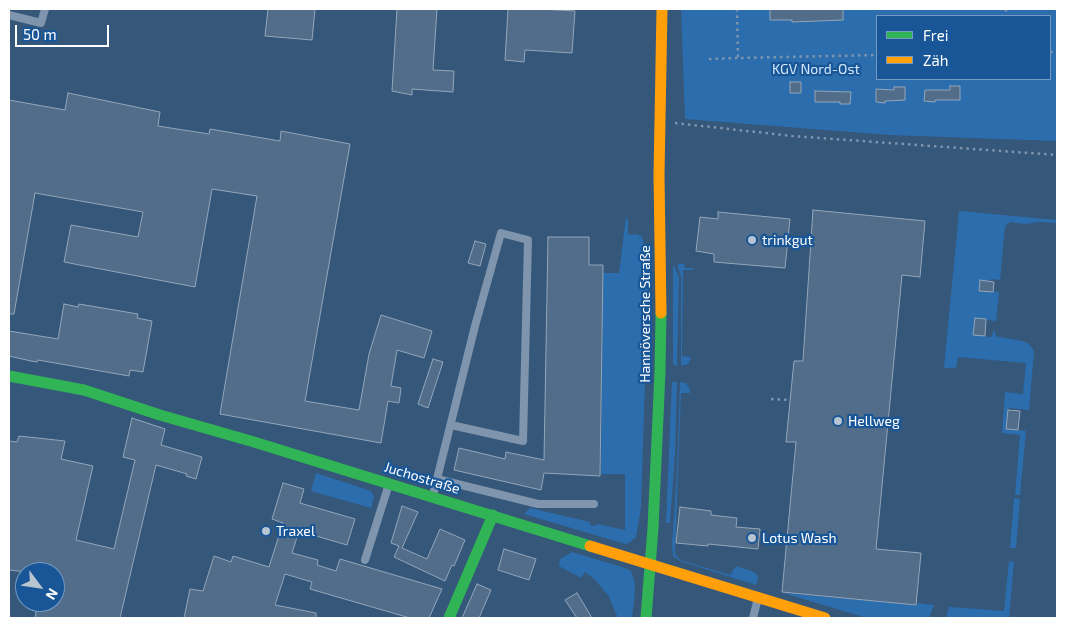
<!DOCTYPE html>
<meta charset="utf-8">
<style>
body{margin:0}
#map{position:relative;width:1066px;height:627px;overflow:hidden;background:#35577a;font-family:"Exo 2",sans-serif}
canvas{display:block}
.frame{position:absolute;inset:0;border:10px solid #fff;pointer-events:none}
.legend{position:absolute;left:876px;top:15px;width:175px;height:65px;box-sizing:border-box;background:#185697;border:1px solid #749ac1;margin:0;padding:6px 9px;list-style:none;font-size:15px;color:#fff}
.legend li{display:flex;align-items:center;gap:10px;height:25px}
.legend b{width:25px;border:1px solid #749ac1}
.north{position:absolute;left:15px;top:562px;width:50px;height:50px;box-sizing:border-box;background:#185697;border:1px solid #749ac1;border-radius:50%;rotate:121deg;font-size:14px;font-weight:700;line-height:20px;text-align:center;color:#fff}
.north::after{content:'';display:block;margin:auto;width:18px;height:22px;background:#b8c4d0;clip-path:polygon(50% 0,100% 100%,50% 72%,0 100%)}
.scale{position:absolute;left:15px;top:25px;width:94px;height:22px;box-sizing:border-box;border:2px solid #fff;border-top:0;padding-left:6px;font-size:15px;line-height:18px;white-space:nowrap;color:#fff;-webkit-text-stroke:4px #185697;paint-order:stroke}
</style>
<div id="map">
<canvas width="1066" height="627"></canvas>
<div class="frame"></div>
<ul class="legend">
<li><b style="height:6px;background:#30b455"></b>Frei</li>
<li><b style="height:6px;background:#ff9f0a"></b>Zäh</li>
</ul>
<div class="north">N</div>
<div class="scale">50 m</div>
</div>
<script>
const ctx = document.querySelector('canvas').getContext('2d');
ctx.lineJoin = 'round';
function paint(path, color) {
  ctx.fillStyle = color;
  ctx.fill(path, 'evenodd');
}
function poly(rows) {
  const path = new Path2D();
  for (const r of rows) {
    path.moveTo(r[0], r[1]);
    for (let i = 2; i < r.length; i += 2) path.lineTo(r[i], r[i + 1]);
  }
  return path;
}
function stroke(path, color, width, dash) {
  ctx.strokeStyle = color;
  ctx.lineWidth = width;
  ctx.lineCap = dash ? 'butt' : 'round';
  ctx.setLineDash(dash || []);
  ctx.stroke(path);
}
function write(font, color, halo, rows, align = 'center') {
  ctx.font = font + ' "Exo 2",sans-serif';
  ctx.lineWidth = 4.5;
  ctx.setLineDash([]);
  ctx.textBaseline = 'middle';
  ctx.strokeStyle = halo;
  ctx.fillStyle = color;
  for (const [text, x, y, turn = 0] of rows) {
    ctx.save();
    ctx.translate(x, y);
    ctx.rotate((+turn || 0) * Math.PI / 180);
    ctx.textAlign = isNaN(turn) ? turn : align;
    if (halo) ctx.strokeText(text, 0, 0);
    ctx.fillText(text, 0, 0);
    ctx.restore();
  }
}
paint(poly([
 [681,9,1057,9,1057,141,890,135,685,119],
 [877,16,1050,16,1050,79,877,79],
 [959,211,1057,220,1057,223,1040,222,1024,224,1011,222,1007,224,1005,227,1000,280,991,279,990,281,980,281,979,290,993,292,993,291,999,292,996,321,975,319,973,335,992,337,993,331,995,331,996,336,999,337,1023,341,1029,344,1034,351,1029,410,1009,408,1008,410,1006,429,1026,431,1020,495,1015,495,1020,435,1002,433,1005,392,1023,394,1026,363,958,357,956,368,944,368],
 [626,217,628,221,628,234,631,235,635,234,641,236,643,240,648,283,641,507,636,537,629,543,625,544,524,514,530,508,590,522,590,525,595,526,597,524,625,530,625,474,601,474,603,273,619,273],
 [680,264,684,264,685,268,693,268,693,270,683,270,682,356,690,357,691,358,688,364,681,366,681,276,677,265],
 [673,266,674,266,679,277,677,366,673,364],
 [672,382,677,382,675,453,670,523,666,523],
 [680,382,686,383,690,390,690,393,681,393,675,554,680,560,730,575,736,566,754,572,758,576,757,582,756,585,680,561,673,556,672,545,677,472],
 [316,473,371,491,374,497,371,508,311,491],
 [1014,498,1020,499,1016,548,1010,548],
 [572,552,625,568,631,571,634,580,635,591,632,618,618,618,608,595,594,579,585,572,581,578,559,566,560,559],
 [1009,561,1014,562,1009,618,946,618,949,607,950,607,1004,611],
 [783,593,916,605,917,603,934,605,929,618,867,618]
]), '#2c6dae');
const building = poly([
 [268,9,315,9,312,40,265,36,268,9],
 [397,9,437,9,433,70,454,71,453,92,412,89,412,95,392,91,397,9],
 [508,9,539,9,575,11,572,53,525,50,524,62,505,60,508,9],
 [770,9,843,9,843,20,792,22,792,20,770,20,770,9],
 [790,82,801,82,801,93,790,93,790,82],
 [950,86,960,86,960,100,935,100,935,102,924,101,925,90,950,90,950,86],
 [894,87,905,87,905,100,885,101,885,103,876,102,876,89,894,90,894,87],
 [815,91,851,92,850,104,840,104,840,102,815,102,815,91],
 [68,93,160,112,158,126,209,134,210,129,280,141,281,131,350,144,305,401,359,410,369,354,381,315,432,331,424,358,397,350,391,386,401,388,399,403,388,401,381,443,220,414,257,196,212,189,195,287,64,262,71,225,138,237,143,212,35,193,14,314,9,314,9,100,65,110,68,93],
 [813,210,925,221,920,277,902,275,876,549,921,553,916,605,782,592,796,442,786,442,794,361,803,361,813,210],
 [718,212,790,219,785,268,714,262,714,254,696,251,700,217,718,219,718,212],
 [548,237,589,237,589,265,603,265,600,476,544,473,541,490,454,470,459,448,505,459,506,452,544,460,548,237],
 [475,241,486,244,480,266,468,263,475,241],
 [980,280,994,282,993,292,979,291,980,280],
 [64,304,78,307,79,304,138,314,137,318,152,321,143,372,130,370,129,376,38,360,37,362,31,361,9,356,9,331,58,339,64,304],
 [975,318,986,319,985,336,973,335,975,318],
 [433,359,443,362,428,408,418,404,433,359],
 [1008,410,1020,411,1018,430,1006,429,1008,410],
 [132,418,165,429,161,445,202,457,196,479,186,476,187,474,156,465,120,618,35,618,38,602,55,602,55,572,27,572,9,570,9,441,17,442,19,436,65,441,61,459,93,466,76,540,114,549,135,460,123,457,132,418],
 [283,483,304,489,300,503,355,519,347,545,299,531,292,553,318,560,317,565,336,571,340,559,442,589,429,618,410,618,310,589,312,582,285,574,275,605,316,613,316,618,184,618,190,589,203,591,214,556,231,562,233,556,269,567,283,523,272,519,283,483],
 [402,506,418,512,402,548,427,559,440,529,465,540,454,566,452,565,445,581,394,557,399,546,391,543,402,506],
 [680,507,711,511,711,515,737,518,736,527,760,529,758,549,708,544,708,546,676,543,680,507],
 [504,549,536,559,529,580,498,570,504,549],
 [477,584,491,590,479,618,462,618,477,584],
 [577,593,592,618,577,618,565,600,577,593]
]);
paint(building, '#526d89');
stroke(building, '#93a6ba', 1);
stroke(poly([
 [737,9,738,58,877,55],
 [1006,9,1006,16],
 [1050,52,1057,51],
 [709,59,738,58],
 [675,123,792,136,1057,155],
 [771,399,790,400]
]), '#7f95ad', 2.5, [2.5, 4]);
stroke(poly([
 [9,15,41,23,45,9],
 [437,479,538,504,594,504],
 [433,495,475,326,501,233,528,240,523,441,451,425],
 [365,560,389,484],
 [753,618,758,598]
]), '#7f95ad', 8);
stroke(poly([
 [9,376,84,390,160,415,254,442,590,546],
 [449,618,493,515],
 [646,618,653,528,660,372,661,313]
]), '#30b455', 11);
stroke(poly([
 [661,313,659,175,662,9],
 [590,546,825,618]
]), '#ff9f0a', 11);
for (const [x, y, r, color] of [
 [752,240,5,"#b8c4d0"],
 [838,421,5,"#b8c4d0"],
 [266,531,5,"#b8c4d0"],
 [752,538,5,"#b8c4d0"]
]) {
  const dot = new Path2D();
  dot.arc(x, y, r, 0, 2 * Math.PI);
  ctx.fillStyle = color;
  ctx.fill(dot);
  stroke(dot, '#185697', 2);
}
write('14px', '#d2e7fc', '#185697', [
 ["KGV Nord-Ost",816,69]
]);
write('14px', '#fff', '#185697', [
 ["trinkgut",762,240],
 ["Hellweg",848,421],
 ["Traxel",276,531],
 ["Lotus Wash",762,538]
], 'left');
write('14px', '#fff', '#185697', [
 ["Hannöversche Straße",645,314,-90],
 ["Juchostraße",422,478,17]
]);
</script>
